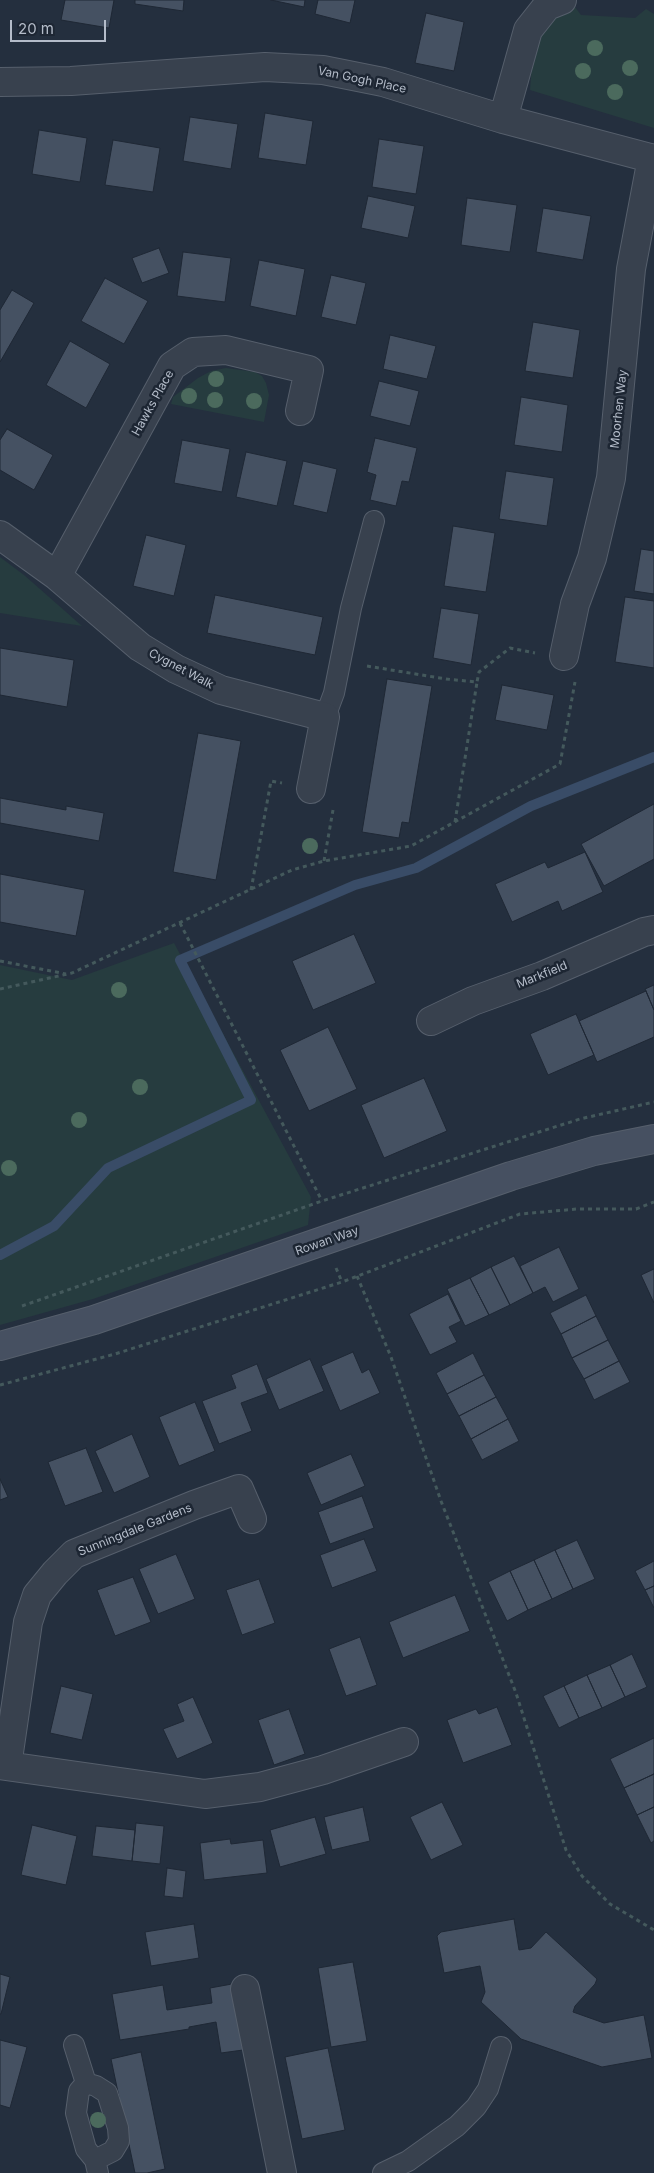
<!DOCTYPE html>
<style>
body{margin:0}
#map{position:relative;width:654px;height:2173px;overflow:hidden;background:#242f3e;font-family:Inter,sans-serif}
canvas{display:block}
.scale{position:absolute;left:10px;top:20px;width:96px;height:22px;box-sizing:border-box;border:2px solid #b4bcc9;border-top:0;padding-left:6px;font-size:15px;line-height:18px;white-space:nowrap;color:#b4bcc9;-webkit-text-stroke:4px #1d2633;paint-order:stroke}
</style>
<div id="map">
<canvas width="654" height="2173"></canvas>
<div class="scale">20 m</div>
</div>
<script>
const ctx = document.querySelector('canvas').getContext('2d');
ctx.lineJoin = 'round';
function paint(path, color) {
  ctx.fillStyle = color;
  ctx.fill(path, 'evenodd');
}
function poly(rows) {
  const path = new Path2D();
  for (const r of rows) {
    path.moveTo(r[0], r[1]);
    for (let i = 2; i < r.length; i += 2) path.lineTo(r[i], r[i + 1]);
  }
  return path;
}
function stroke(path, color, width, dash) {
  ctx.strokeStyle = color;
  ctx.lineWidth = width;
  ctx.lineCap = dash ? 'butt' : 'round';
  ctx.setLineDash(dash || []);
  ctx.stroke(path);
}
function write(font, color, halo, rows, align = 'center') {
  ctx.font = font + ' Inter,sans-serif';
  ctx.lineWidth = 5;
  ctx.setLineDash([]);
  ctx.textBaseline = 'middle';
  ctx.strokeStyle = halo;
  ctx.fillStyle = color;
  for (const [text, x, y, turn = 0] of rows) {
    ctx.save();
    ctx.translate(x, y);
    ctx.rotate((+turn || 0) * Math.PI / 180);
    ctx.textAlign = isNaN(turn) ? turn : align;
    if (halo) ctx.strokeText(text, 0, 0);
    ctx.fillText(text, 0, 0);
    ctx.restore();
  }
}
paint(poly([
 [575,7,581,15,635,18,646,9,654,14,654,128,530,90,533,51,542,32,552,15],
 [226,368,255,372,262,376,266,383,269,395,264,422,171,404,173,397,198,378,211,371],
 [0,557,24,575,82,626,0,613],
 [174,943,311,1197,308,1225,93,1299,0,1325,0,965,72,980]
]), '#263c3f');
stroke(poly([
 [0,1255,54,1226,108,1168,251,1100,180,960,355,885,416,868,531,806,654,757]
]), '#394c67', 10);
const building = poly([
 [65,0,114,0,109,28,61,20,65,0],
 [135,0,184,0,183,11,135,4,135,0],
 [271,0,305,0,304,7,271,0],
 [318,0,355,0,350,23,315,14,318,0],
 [426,13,464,22,454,71,415,63,426,13],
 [265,113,313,121,306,165,258,158,265,113],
 [190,117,238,124,231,169,183,161,190,117],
 [39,130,87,138,80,182,32,174,39,130],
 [379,139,424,146,416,194,372,187,379,139],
 [113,140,160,148,153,192,105,185,113,140],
 [368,196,415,206,408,238,361,228,368,196],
 [467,198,517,205,510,252,461,245,467,198],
 [543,208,591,216,583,260,536,252,543,208],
 [159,248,169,273,142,283,132,258,159,248],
 [183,252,231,258,225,302,177,296,183,252],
 [259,260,305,269,296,316,250,306,259,260],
 [331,275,366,283,356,325,321,317,331,275],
 [105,278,148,301,124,344,81,321,105,278],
 [12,290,34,303,0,362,0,310,12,290],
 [533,322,580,330,573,378,525,371,533,322],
 [390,335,436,346,427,379,383,369,390,335],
 [70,341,110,364,86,408,46,385,70,341],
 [379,381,419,391,410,426,370,416,379,381],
 [521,397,568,405,562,452,514,445,521,397],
 [7,429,53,455,34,490,0,470,0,440,7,429],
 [375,438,417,448,409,482,402,481,396,506,370,500,376,475,367,472,375,438],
 [182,440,230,449,222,492,174,483,182,440],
 [246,452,287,461,277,506,236,497,246,452],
 [303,461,337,469,327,513,293,505,303,461],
 [506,471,554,478,547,526,499,519,506,471],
 [453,526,495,533,486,592,444,586,453,526],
 [146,535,186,545,174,596,133,586,146,535],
 [641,549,654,551,654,594,634,591,641,549],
 [215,595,323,617,315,655,207,633,215,595],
 [625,597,654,601,654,668,615,662,625,597],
 [441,608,479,614,471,665,433,658,441,608],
 [0,648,74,660,67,707,0,695,0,648],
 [387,679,432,686,409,823,402,822,399,838,362,832,387,679],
 [502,685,554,695,547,730,495,720,502,685],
 [198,733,241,741,216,880,173,872,198,733],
 [0,798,66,810,66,806,104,813,99,841,0,823,0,798],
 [654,804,654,859,604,886,581,844,654,804],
 [585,852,603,892,562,911,558,901,512,922,495,884,545,862,548,868,585,852],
 [0,874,85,890,76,936,0,922,0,874],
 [354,934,376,983,313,1010,292,961,354,934],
 [654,985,654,1010,645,989,654,985],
 [646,991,654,1010,654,1037,597,1062,579,1021,646,991],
 [576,1014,594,1055,548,1075,530,1034,576,1014],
 [328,1027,357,1089,309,1111,280,1050,328,1027],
 [424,1078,447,1131,384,1158,361,1105,424,1078],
 [559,1247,579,1289,553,1302,545,1287,533,1293,520,1266,559,1247],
 [514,1256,533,1293,510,1305,491,1267,514,1256],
 [491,1267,510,1305,489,1315,470,1278,491,1267],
 [654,1269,654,1303,641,1275,654,1269],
 [470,1278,489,1315,465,1326,447,1289,470,1278],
 [448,1294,461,1321,449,1327,457,1342,430,1355,409,1314,448,1294],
 [586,1295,596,1316,561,1334,550,1313,586,1295],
 [596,1316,608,1340,572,1358,561,1334,596,1316],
 [608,1340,619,1361,584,1379,572,1358,608,1340],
 [353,1352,362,1373,369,1369,380,1393,340,1411,321,1366,353,1352],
 [473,1353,484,1375,447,1394,436,1373,473,1353],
 [310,1359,324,1391,279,1410,266,1379,310,1359],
 [619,1361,630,1382,594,1400,584,1379,619,1361],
 [257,1364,268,1393,241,1403,252,1431,219,1444,202,1401,236,1388,231,1375,257,1364],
 [484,1375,496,1397,459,1416,447,1394,484,1375],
 [496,1397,508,1419,471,1439,459,1416,496,1397],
 [195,1402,215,1451,179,1466,159,1417,195,1402],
 [508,1419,519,1441,482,1460,471,1439,508,1419],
 [132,1434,150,1477,114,1493,95,1451,132,1434],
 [86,1448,103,1492,65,1506,48,1462,86,1448],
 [351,1454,365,1486,321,1505,307,1473,351,1454],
 [0,1479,8,1497,0,1500,0,1479],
 [362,1496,374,1528,330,1544,318,1512,362,1496],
 [364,1539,377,1571,332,1588,320,1555,364,1539],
 [577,1540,595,1579,573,1589,555,1550,577,1540],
 [555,1550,573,1589,552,1599,534,1560,555,1550],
 [176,1554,195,1599,158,1614,139,1569,176,1554],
 [534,1560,552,1599,528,1610,510,1571,534,1560],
 [654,1561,654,1586,645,1590,635,1571,654,1561],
 [510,1571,528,1610,507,1621,488,1582,510,1571],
 [133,1577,151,1622,115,1636,97,1590,133,1577],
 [259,1579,275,1623,242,1635,226,1590,259,1579],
 [654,1586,654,1608,645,1590,654,1586],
 [455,1595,470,1631,403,1658,389,1622,455,1595],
 [360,1637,377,1685,346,1696,329,1649,360,1637],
 [632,1654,647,1687,625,1697,610,1665,632,1654],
 [610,1665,625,1697,602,1708,587,1675,610,1665],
 [587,1675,602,1708,579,1718,564,1686,587,1675],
 [61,1686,93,1694,82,1740,50,1733,61,1686],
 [564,1686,579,1718,559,1728,543,1696,564,1686],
 [193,1697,213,1743,177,1759,163,1729,184,1721,177,1704,193,1697],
 [497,1707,512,1745,463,1763,447,1720,476,1709,479,1714,497,1707],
 [289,1709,305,1754,274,1765,258,1720,289,1709],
 [654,1738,654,1774,624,1788,610,1759,654,1738],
 [654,1774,654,1807,637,1815,624,1788,654,1774],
 [442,1802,463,1845,431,1860,410,1817,442,1802],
 [363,1807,370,1841,332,1850,324,1817,363,1807],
 [654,1807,654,1841,651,1843,637,1815,654,1807],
 [315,1817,326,1854,280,1867,270,1830,315,1817],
 [136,1823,164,1826,160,1864,132,1861,136,1823],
 [32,1825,77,1836,66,1885,21,1875,32,1825],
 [96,1826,135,1830,132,1861,92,1856,96,1826],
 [230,1839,231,1844,263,1840,267,1873,204,1880,200,1843,230,1839],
 [167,1868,186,1871,183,1898,164,1896,167,1868],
 [514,1919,519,1950,531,1948,546,1932,597,1979,595,1984,575,2006,573,2012,604,2023,644,2015,652,2058,602,2067,521,2039,481,2002,485,1992,480,1966,444,1973,437,1936,441,1932,514,1919],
 [194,1924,199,1958,151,1966,145,1932,194,1924],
 [353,1962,367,2041,331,2047,318,1968,353,1962],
 [0,1974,10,1977,1,2014,0,2014,0,1974],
 [232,1984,243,2050,221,2053,216,2022,189,2027,189,2029,120,2040,112,1994,163,1985,167,2010,212,2003,210,1988,232,1984],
 [0,2040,27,2047,10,2108,0,2105,0,2040],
 [328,2048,345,2130,302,2139,285,2057,328,2048],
 [141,2052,165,2169,147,2173,135,2173,111,2059,141,2052]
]);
paint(building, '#455162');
stroke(building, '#1f2835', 1);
const lane = poly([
 [325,717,334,693,351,608,374,521],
 [74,2045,86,2083],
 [95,2160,113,2151,119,2141,118,2128,107,2093,96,2086,86,2083,79,2091,76,2113,86,2149,95,2160,98,2173],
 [383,2173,408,2161,457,2126,476,2107,488,2089,501,2047]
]);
const street = poly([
 [0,82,71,81,265,67,323,70,383,82,503,119,654,159],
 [503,119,528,30,547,6,562,0],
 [0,535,57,576,140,647,176,669,221,690,325,717,311,789],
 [57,576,172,366,193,352,226,350,309,370,300,411],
 [564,656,575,604,592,558,611,478,631,269,652,158],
 [431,1021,473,1001,542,976,644,932,654,930],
 [0,1765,205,1794,260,1787,323,1770,404,1742],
 [7,1766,28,1622,37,1595,55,1573,74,1554,194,1505,239,1489,252,1519],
 [245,1989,282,2173]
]);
const secondary = poly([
 [0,1346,94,1320,511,1176,594,1151,654,1139]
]);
stroke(lane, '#565f6c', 22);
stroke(street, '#565f6c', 30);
stroke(secondary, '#565f6c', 30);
stroke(poly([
 [367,666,446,679,477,682,479,672,510,648,535,653],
 [455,822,477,682],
 [324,861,333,810],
 [251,890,271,781,282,783],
 [180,923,322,1201],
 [0,961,66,974],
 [0,989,72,973,292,870,324,861,411,846,560,764,575,682],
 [336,1268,342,1282],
 [357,1276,391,1357,441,1501,516,1693,566,1850,582,1876,610,1904,654,1930],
 [22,1306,322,1201,580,1119,654,1102],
 [0,1385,115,1354,342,1282,520,1214,577,1209,636,1209,654,1202]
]), '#44595c', 3, [4, 4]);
stroke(lane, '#38414e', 20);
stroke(street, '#38414e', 28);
stroke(secondary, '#465061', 28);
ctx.fillStyle = '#4b6a5d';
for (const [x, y] of [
 [595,48],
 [630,68],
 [583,71],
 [615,92],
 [216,379],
 [189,396],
 [215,400],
 [254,401],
 [310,846],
 [119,990],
 [140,1087],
 [79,1120],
 [9,1168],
 [98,2120]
]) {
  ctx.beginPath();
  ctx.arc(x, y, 8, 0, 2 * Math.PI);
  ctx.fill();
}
write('12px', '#b4bcc9', '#1d2633', [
 ["Van Gogh Place",362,80,12],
 ["Hawks Place",153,403,-61],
 ["Moorhen Way",619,409,-84],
 ["Cygnet Walk",181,669,28],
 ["Markfield",542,975,-22],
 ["Rowan Way",327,1241,-19],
 ["Sunningdale Gardens",135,1530,-22]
]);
</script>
